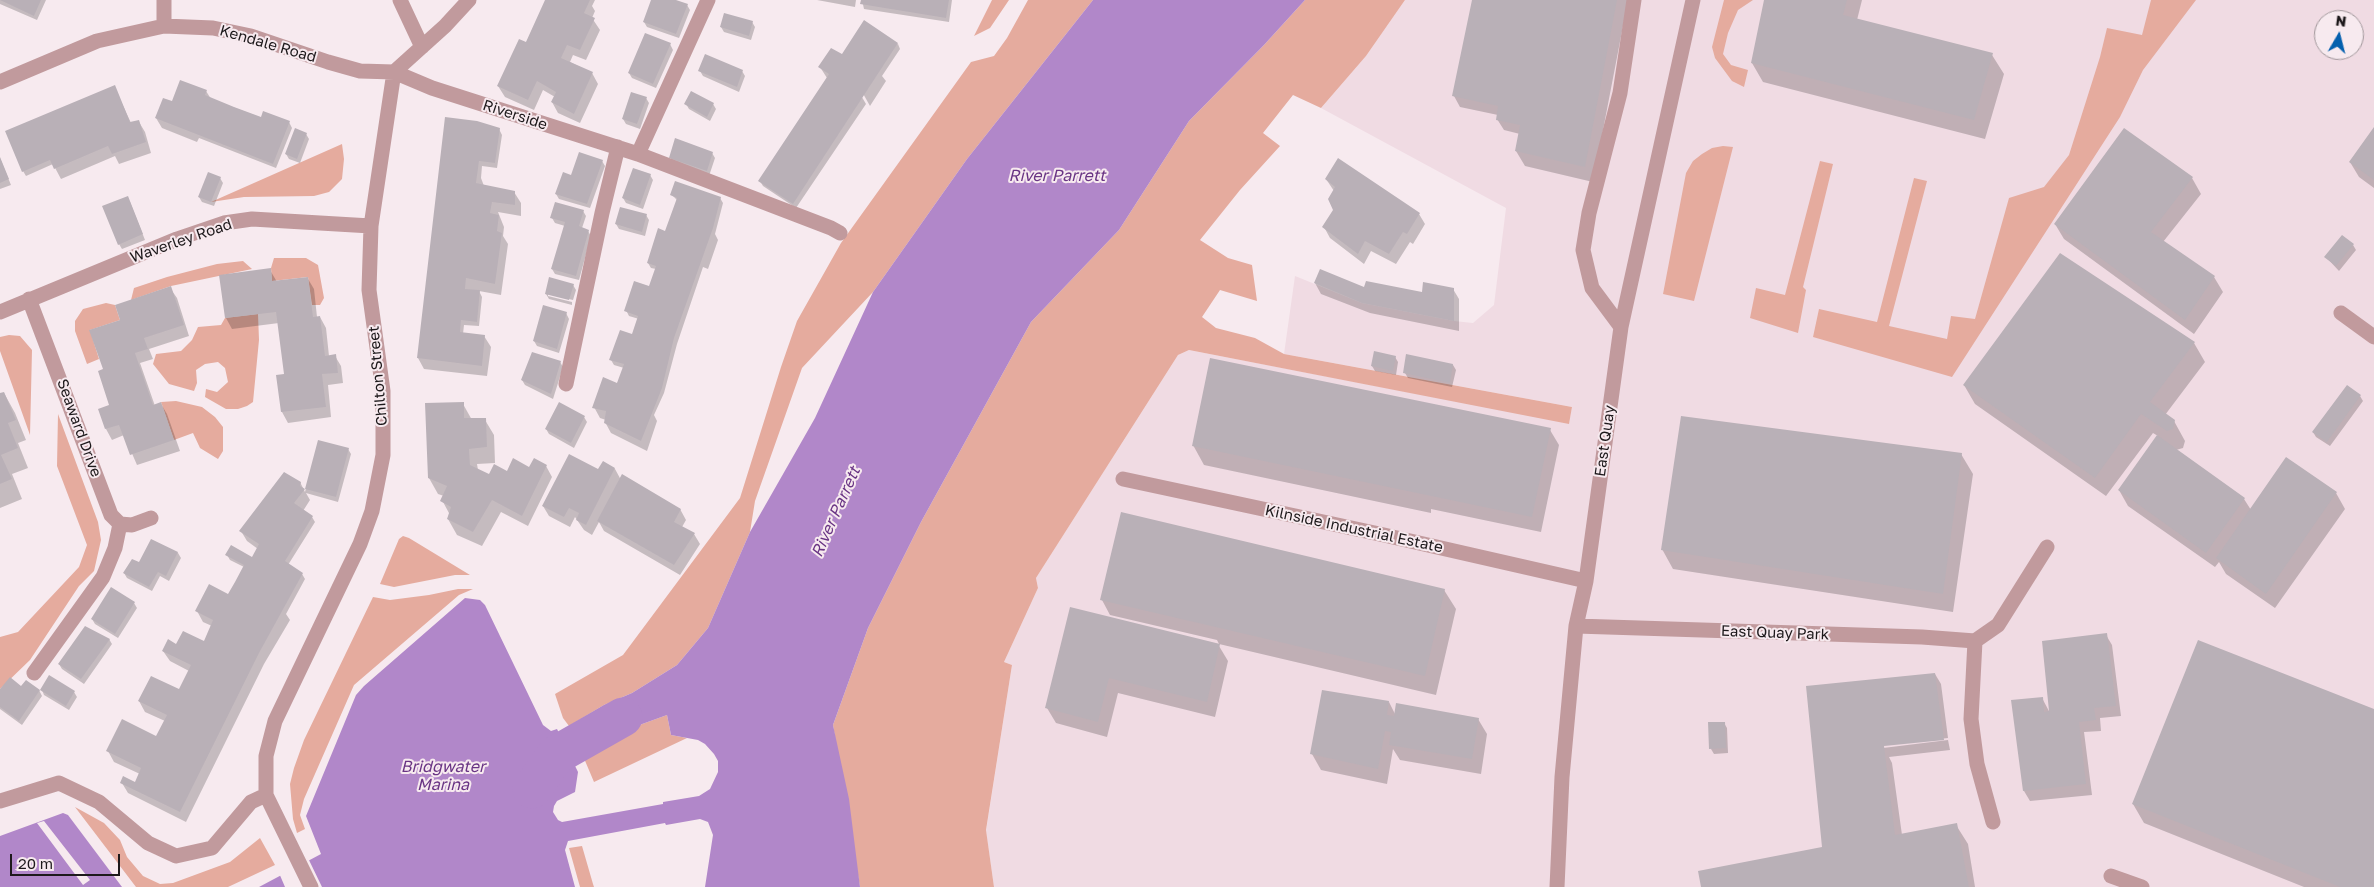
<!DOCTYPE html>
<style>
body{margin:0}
#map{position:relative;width:2374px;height:887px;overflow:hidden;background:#f7eaef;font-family:"Golos Text",sans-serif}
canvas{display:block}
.north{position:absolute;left:2314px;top:10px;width:50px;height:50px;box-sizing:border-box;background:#f7eaef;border:1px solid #a0969a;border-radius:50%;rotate:8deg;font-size:14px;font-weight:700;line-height:20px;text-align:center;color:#1d191b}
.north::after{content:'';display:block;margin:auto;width:18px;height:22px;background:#0360ae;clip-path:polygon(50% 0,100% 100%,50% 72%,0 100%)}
.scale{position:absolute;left:10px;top:854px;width:110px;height:22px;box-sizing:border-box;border:2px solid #1d191b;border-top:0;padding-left:6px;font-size:15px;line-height:18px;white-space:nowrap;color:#1d191b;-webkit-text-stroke:4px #f7eaef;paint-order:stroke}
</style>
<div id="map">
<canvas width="2374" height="887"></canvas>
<div class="north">N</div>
<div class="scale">20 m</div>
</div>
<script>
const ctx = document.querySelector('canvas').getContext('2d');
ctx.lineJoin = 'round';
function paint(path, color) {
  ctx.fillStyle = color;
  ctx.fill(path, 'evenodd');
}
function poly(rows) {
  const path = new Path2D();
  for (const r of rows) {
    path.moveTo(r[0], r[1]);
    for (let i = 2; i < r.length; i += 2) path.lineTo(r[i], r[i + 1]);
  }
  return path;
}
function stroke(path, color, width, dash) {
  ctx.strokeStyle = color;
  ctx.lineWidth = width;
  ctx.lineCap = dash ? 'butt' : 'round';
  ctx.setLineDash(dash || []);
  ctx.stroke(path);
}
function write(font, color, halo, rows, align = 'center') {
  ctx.font = font + ' "Golos Text",sans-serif';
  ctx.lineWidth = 4;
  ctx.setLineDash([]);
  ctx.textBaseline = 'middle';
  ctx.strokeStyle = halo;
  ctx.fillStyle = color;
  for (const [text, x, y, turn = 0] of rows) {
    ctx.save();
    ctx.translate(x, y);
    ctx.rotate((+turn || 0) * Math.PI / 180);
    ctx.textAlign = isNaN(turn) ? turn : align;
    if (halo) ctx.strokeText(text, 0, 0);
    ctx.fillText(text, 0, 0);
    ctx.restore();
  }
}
paint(poly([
 [1405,0,2374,0,2374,887,994,887,986,831,1012,665,1004,662,1038,588,1036,578,1178,355,1189,350,1569,423,1572,407,1284,354,1295,276,1362,303,1454,321,1473,323,1494,305,1506,208,1321,108,1366,56],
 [2324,20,2354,20,2354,50,2324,50]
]), '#f0dbe3');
paint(poly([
 [992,0,1009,0,990,28,974,36],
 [1028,0,1093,0,967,159,873,292,802,368,755,501,750,532,708,628,677,665,632,693,604,705,569,726,563,718,555,694,623,655,740,498,781,367,797,321,841,243,971,62,994,56,1007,38],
 [1305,0,1405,0,1366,56,1321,108,1293,95,1263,133,1280,146,1240,190,1200,240,1228,258,1252,265,1257,301,1220,290,1202,317,1216,328,1255,338,1284,354,1572,407,1569,424,1189,350,1178,355,1036,578,1038,588,1004,662,1012,665,986,830,994,887,860,887,833,725,868,628,921,522,1031,322,1119,230,1189,121,1264,45],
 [1724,0,1753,0,1738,10,1728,33,1723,54,1731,65,1748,70,1744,87,1732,81,1715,58,1712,47],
 [2151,0,2196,0,2143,70,2120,117,1952,377,1813,337,1819,309,1877,322,1914,178,1927,181,1889,326,1947,339,1951,316,1975,319,2009,198,2044,187,2069,155,2100,57,2107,28,2142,35],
 [342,144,344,159,342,179,329,192,314,196,244,197,211,202],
 [1723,146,1733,147,1694,301,1663,294,1686,173,1693,161,1702,154,1712,148],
 [1820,161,1833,164,1803,287,1806,290,1798,333,1750,318,1756,288,1785,295],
 [274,258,306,258,318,265,324,298,320,305,312,305,308,277,272,281,271,268],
 [243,261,252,269,171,286,131,300,134,288,167,277,217,264],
 [106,303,115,305,120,320,90,330,99,359,87,364,75,331,75,321,83,309],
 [258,314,259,340,253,402,247,406,238,409,226,409,205,397,206,389,217,392,228,382,225,368,218,362,205,364,196,370,197,383,194,391,169,384,153,364,156,354,181,351,192,340,198,327,221,325,225,318],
 [9,335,20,336,32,350,30,435,0,351,0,337],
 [176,401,202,407,215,417,223,427,223,451,218,459,200,448,193,433,174,440,161,402],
 [58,414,98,522,101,540,94,571,79,586,30,660,0,689,0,637,18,632,79,567,87,545,57,466],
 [403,536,409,538,470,575,455,575,394,587,380,584,399,539],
 [458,589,473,589,459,595,354,685,304,799,300,815,305,829,297,833,293,819,290,784,294,768,304,740,373,597,390,600,429,595],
 [667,715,671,735,687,738,594,782,583,756,623,731],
 [75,807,104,823,120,840,127,857,143,876,160,884,173,883,230,862,260,838,275,865,228,887,136,887],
 [582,846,593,884,594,887,580,887,569,848]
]), '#e5ab9e');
paint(poly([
 [1093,0,1305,0,1264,45,1189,121,1119,230,1031,322,921,522,868,628,833,725,849,799,860,887,705,887,713,835,708,822,700,819,666,825,665,823,568,841,565,850,575,887,259,887,321,854,306,816,356,695,364,686,465,598,480,600,485,605,543,725,551,731,557,729,578,772,575,792,557,801,554,806,553,812,558,820,562,822,663,804,663,802,699,796,710,789,718,772,718,761,714,754,705,744,698,740,671,735,667,715,623,731,583,756,569,726,604,705,632,693,677,665,708,628,750,532,815,418,873,292,967,159],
 [63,813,68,815,122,887,0,887,0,836]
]), '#b187c9');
paint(poly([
 [44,821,90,880,83,885,37,823],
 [308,858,322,887,285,887,279,873]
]), '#f7eaef');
paint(poly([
 [0,0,46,0,37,20,0,4],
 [546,0,595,0,592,6,595,11,592,18,600,30,586,60,573,55,570,62,592,73,598,84,580,123,558,113,552,102,555,97,543,90,534,110,505,97,498,86,526,43],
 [652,0,673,0,687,5,690,10,679,38,647,27,644,22],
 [817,0,856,0,855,7],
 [862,0,952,0,949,22,864,9],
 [1473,0,1628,0,1593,182,1525,166,1516,151,1520,134,1504,130,1497,119,1498,115,1460,107,1454,96],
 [1767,0,1862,0,1857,20,1992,55,2004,74,1985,139,1763,82,1752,63],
 [752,22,755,27,751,40,724,32,721,27],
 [670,44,673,50,656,88,632,78,629,73],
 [898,44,900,49,882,76,886,81,870,106,861,90,859,92,866,104,796,208,763,186,760,181,827,78,820,67,842,56],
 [700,71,742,71,745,76,739,92,703,76],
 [114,86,131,123,139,122,145,132,151,153,119,164,115,156,61,179,53,164,26,176,23,171],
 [206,91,211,99,262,118,289,122,292,128,276,168,199,138,197,142,162,128,156,118,172,102],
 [646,98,649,103,640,129,626,124,623,119],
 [686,104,713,104,716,109,710,121,689,109],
 [499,129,502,135,497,168,482,166,481,178,484,186,514,192,521,203,521,216,498,212,504,227,503,236,508,244,501,295,479,291,482,297,479,326,464,325,463,334,484,336,491,347,487,376,424,369,418,358,441,167],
 [2374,129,2374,188,2359,177,2350,162],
 [306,134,309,139,300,163,289,159,286,154],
 [712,153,715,158,709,176,673,163,670,157],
 [0,158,11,185,0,189],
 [602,161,605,166,590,208,559,199,556,194,572,177],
 [650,175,653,180,643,209,626,203,623,198],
 [220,178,223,183,214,206,202,202,199,197],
 [2192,178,2201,194,2163,242,2214,277,2223,292,2194,334,2064,239,2055,224],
 [1326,179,1419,214,1425,224,1413,244,1410,242,1396,264,1371,251,1364,264,1330,238,1324,227,1335,210,1334,191],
 [672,195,720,198,723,203,715,234,718,240,708,269,703,267,677,344,664,393,654,415,657,421,647,451,611,433,605,422,606,420,600,418,594,407,617,384,624,368,614,365,611,360,633,335,639,319,629,316,626,310,650,288,656,269,651,268,648,263,666,233,678,201],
 [130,202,145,240,122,249,119,244],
 [583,211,586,216,582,228,588,231,591,236,579,280,555,274,552,269,565,226,555,223,552,218],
 [646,215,649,220,645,236,619,229,616,224],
 [2353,245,2356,250,2339,271,2326,257],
 [270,270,277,282,308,279,314,289,317,317,320,317,326,328,329,356,335,356,341,366,343,383,328,385,331,417,288,423,282,412,285,375,279,323,232,329,226,318,221,276],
 [1315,283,1423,293,1453,289,1459,299,1459,331,1370,313,1321,294],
 [573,285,576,290,573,300,548,294,548,296,572,302,572,305,549,299,546,294],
 [170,288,177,298,189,336,149,349,153,359,140,363,155,406,161,404,167,414,180,451,137,465,124,435,112,440,106,429,100,410,111,406,104,370,121,321],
 [566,313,569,319,559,353,537,346,534,341],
 [2194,343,2205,362,2165,415,2174,421,2185,441,2183,448,2176,450,2244,499,2251,510,2336,493,2345,509,2275,608,2226,574,2219,562,2215,567,2128,506,2119,490,2158,436,2153,433,2106,496,1975,404,1964,385],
 [1395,357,1398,362,1396,375,1375,371,1372,366],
 [560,362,563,367,553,399,525,385,522,380],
 [1453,365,1456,370,1452,387,1408,378,1405,373],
 [4,393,15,413,26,440,18,443,28,468,12,474,22,499,0,508,0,395],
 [2360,396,2363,401,2330,446,2316,437,2313,432],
 [463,404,472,420,485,420,494,435,495,463,477,464,478,470,490,475,546,466,552,477,528,526,501,512,482,546,457,535,448,519,450,515,442,500,444,496,438,494,429,478],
 [584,417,587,422,574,448,549,434,546,429],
 [1550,430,1559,445,1541,532,1431,509,1431,513,1204,465,1193,445],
 [319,441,348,449,351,454,338,502,306,493,310,500,303,511,312,517,315,522,288,565,302,574,305,579,286,614,290,620,264,664,186,822,128,793,122,783,135,783,140,774,114,762,108,751,157,738,165,721,145,712,139,701,180,691,189,671,170,661,163,651,177,645,204,642,212,626,203,622,197,611,229,596,244,567,230,560,227,555,253,559,258,549,247,541,241,531,300,482,305,492],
 [1961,454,1973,474,1953,612,1673,569,1662,549],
 [603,463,615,469,621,480,680,509,686,520,682,527,694,534,700,544,680,575,604,531,599,522,592,535,584,530,575,517,570,527,549,516,543,506,599,471],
 [152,540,178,553,181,558,169,581,160,576,152,591,127,578,124,573,139,564],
 [1444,590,1456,609,1436,695,1219,644,1217,640,1110,615,1102,600],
 [134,603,137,608,118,638,95,624,92,619],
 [1071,608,1219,646,1228,661,1215,717,1118,693,1107,737,1056,723,1047,708],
 [2106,635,2112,645,2121,716,2100,718,2101,731,2084,732,2092,795,2030,801,2024,791,2042,698,2050,713],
 [109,639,112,644,84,684,62,669,59,664],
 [1935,674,1941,684,1948,738,1883,745,1883,748,1948,740,1950,750,1889,757,1892,763,1902,835,1956,825,1968,844,1975,887,1702,887,1825,849,1814,754],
 [50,677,74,692,77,697,69,710,44,695,42,690],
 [21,687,39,690,42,696,22,725,0,709,0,691],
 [1389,702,1395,714,1478,719,1487,734,1481,774,1400,760,1393,749,1387,784,1321,770,1312,754],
 [2374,710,2374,887,2304,887,2144,823,2133,804],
 [1724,723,1727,728,1728,753,1714,754,1711,749]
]), '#0003');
stroke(poly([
 [532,789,556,755,623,717]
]), '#b187c9', 39);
paint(poly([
 [0,0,41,0,34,16],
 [545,0,590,0,584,13,595,18,580,50,567,45,561,58,593,72,574,114,551,102,556,92,537,81,528,100,497,86,519,39,526,42],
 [651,0,676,0,688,4,676,34,643,22],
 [861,0,949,0,946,18,860,4],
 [1472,0,1617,0,1585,167,1515,151,1520,125,1496,120,1498,106,1452,96],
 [1764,0,1847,0,1843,15,1993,53,1974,120,1751,63],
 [724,13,753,21,749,36,720,27],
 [864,20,898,43,793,204,758,181,829,74,818,67,831,48,842,54],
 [645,33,671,43,653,84,628,73],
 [705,54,743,70,737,87,698,71],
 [180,80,207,90,205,95,234,107,261,117,263,111,290,121,273,164,155,118,163,98,172,101],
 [115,85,130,122,139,120,146,142,112,154,108,146,54,169,50,160,22,172,5,131],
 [691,91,714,103,707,117,684,104],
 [631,92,647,97,637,124,622,119],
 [445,117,477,121,500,128,495,163,479,161,476,183,515,191,515,205,492,202,490,213,499,215,497,231,502,233,495,284,466,278,465,289,480,290,477,322,461,320,460,332,485,335,482,366,417,358],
 [2374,127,2374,180,2349,162],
 [295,128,307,133,297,159,285,154],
 [2124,128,2193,177,2151,232,2215,276,2185,320,2054,224],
 [675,138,713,152,707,171,669,158],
 [579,152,603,160,587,204,555,194,563,172,571,175],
 [0,157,9,179,0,183],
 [1338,158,1420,213,1407,234,1403,232,1389,254,1365,241,1358,254,1322,227,1333,210,1328,199,1335,187,1325,179],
 [633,168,651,174,640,205,622,198],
 [208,172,221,177,211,202,198,197],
 [675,181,721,197,713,228,674,338,662,388,641,441,604,423,606,411,592,408,603,377,617,383,624,364,609,360,620,330,632,334,638,316,624,311,634,281,649,286,656,266,647,263,658,228,665,231,677,198,670,195],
 [128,196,143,234,118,245,102,206],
 [555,202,584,210,579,226,589,230,576,276,551,269,565,222,550,218],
 [620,207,647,214,642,232,615,224],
 [2342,235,2354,244,2336,266,2324,257],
 [2060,253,2195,342,2150,402,2175,420,2173,429,2167,431,2141,414,2095,478,1963,385],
 [271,268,272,281,308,277,313,317,320,316,325,356,336,354,338,373,322,374,326,407,281,412,276,375,284,374,276,312,225,318,219,275],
 [1320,269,1364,287,1366,281,1422,292,1423,282,1454,288,1454,321,1362,303,1314,283],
 [549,277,574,284,569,300,545,294],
 [171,286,184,325,144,338,148,349,135,353,153,405,161,402,174,440,130,455,119,425,105,429,98,409,109,405,98,371,103,369,89,330,120,320,115,305],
 [543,305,567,312,557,349,533,341],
 [1374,351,1396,356,1393,371,1371,366],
 [532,352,561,361,551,394,521,380],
 [1406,354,1453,364,1450,383,1403,373],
 [1210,358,1551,428,1532,517,1192,446],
 [2347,385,2361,395,2327,442,2312,432],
 [4,392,16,420,8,423,18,448,1,455,12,479,0,484,0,393],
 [464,402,464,418,486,418,487,447,469,449,470,465,489,474,494,464,507,471,513,458,529,467,534,458,547,465,522,516,492,500,473,532,447,519,451,507,440,501,447,486,428,478,425,403],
 [559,402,585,416,571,443,545,429],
 [1681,416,1962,453,1943,594,1661,550],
 [2157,435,2245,498,2206,553,2118,490],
 [318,440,349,448,336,497,305,489],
 [569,454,598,469,603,461,615,468,586,525,576,520,579,513,569,508,564,517,542,506],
 [2286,457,2337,492,2266,594,2216,558],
 [284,472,301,482,300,486,305,489,294,503,313,516,285,561,303,573,259,653,180,812,120,783,123,776,135,782,141,768,106,751,122,719,156,736,167,715,138,701,151,676,179,689,191,665,162,651,168,639,176,644,183,631,204,641,213,620,195,611,209,584,228,594,235,582,244,565,225,555,231,545,252,557,259,544,239,531],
 [622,474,681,509,674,522,695,533,674,565,597,521],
 [1121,512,1445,589,1425,676,1100,600],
 [151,539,178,552,166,576,158,572,149,587,123,573,132,559,139,562],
 [111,587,135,602,115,634,91,619],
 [1070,607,1220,644,1207,702,1109,678,1098,722,1045,708],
 [85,626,110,639,81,679,58,664],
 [2107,633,2116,706,2094,708,2096,720,2079,722,2086,784,2023,791,2011,700,2043,697,2044,712,2049,711,2042,641],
 [2198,640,2374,709,2374,887,2340,887,2132,804],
 [1935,673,1944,740,1884,746,1895,835,1957,823,1969,887,1701,887,1698,871,1822,847,1806,686],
 [49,675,75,691,66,706,40,690],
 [10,677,21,686,26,680,40,690,19,721,0,707,0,689],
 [1322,690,1389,701,1387,715,1394,716,1396,703,1479,718,1472,759,1389,745,1391,732,1385,731,1378,769,1310,754],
 [1708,722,1725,722,1726,748,1709,749]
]), '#b9b0b7');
stroke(poly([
 [400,0,422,47],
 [164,26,164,0],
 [0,82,97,41,164,26,213,28,251,36,328,62,360,71,394,72,432,88,638,154,831,228,840,233],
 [638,154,708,0],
 [29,299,111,515,120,524,132,525,151,518],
 [0,312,177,239,224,223,252,219,371,226],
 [2341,313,2374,337],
 [1621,327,1592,288,1583,250,1589,213,1620,93,1634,0],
 [566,384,602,213,618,147],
 [1123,479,1384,535,1586,581],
 [1576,626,1922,637,1975,641,1998,625,2047,547],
 [1975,641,1971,719,1977,764,1993,822],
 [34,673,103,577,115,548,120,524],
 [0,801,59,783,99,802,148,843,176,856,212,848,251,802,266,795],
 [2111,876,2142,887],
 [311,887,266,795,266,756,275,721,360,544,372,511,383,455,383,391,369,290,371,226,394,72,445,26,469,0],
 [1557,887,1562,777,1576,626,1586,581,1621,327,1693,0]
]), '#c19a9d', 15);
write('15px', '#1d191b', '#f7eaef', [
 ["Kendale Road",268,44,16],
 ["Riverside",515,115,18],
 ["Waverley Road",181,241,-19],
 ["Chilton Street",378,376,-95],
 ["Seaward Drive",79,428,70],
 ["East Quay",1605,441,-82],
 ["Kilnside Industrial Estate",1354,529,12],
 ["East Quay Park",1775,633,2]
]);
write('italic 16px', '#693484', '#f7eaef', [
 ["River Parrett",1057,176],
 ["River Parrett",836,512,-66],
 ["Bridgwater",443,767],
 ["Marina",443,785]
]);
</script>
